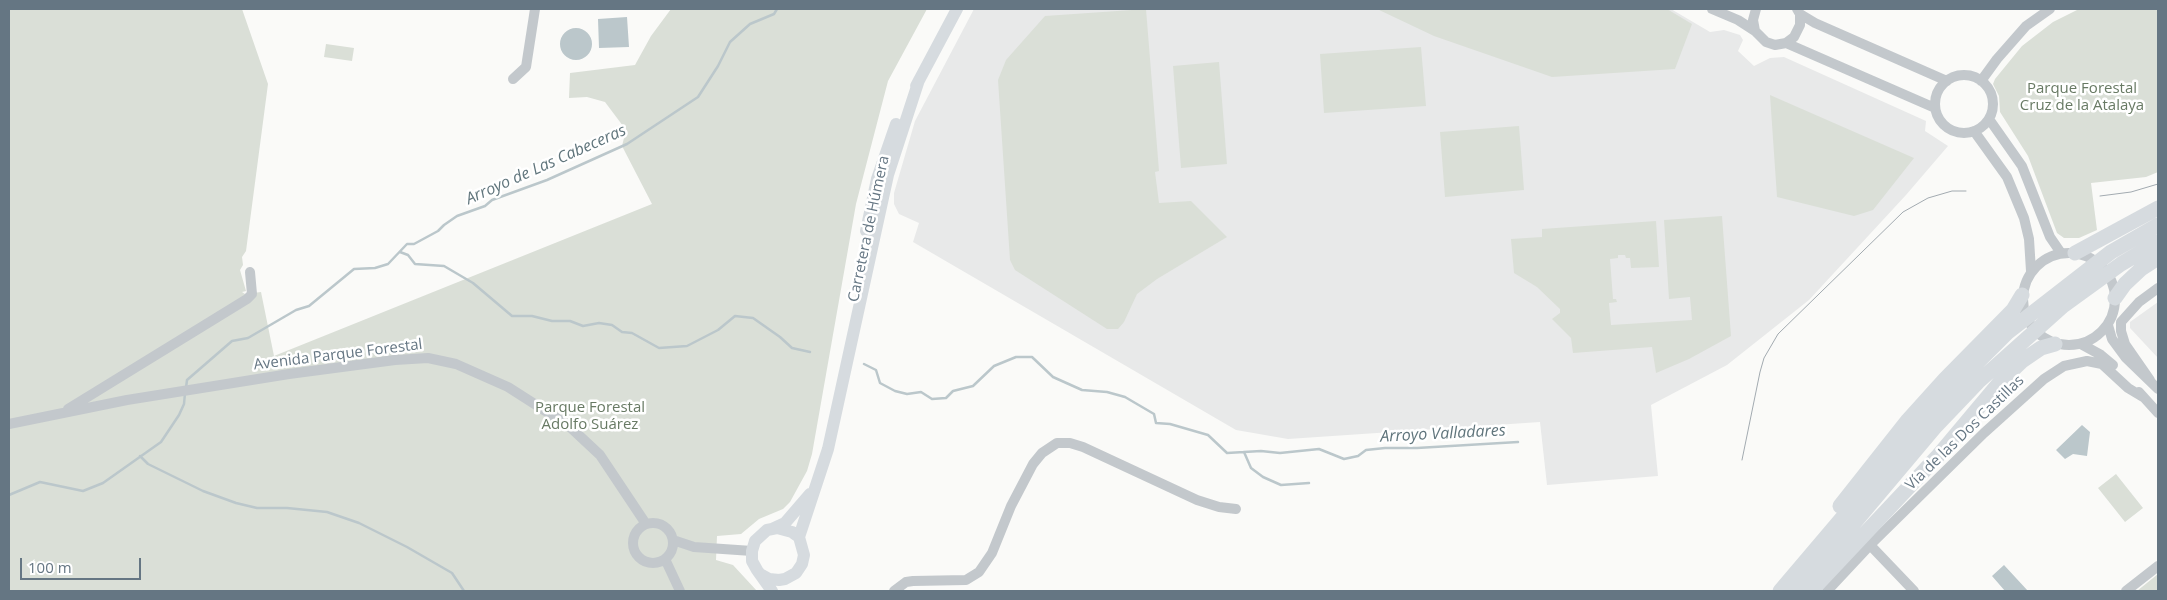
<!DOCTYPE html>
<meta charset="utf-8">
<style>
body{margin:0}
#map{position:relative;width:2167px;height:600px;overflow:hidden;background:#fafaf8;font-family:"Open Sans",sans-serif}
canvas{display:block}
.frame{position:absolute;inset:0;border:10px solid #657683;pointer-events:none}
.scale{position:absolute;left:20px;top:558px;width:121px;height:22px;box-sizing:border-box;border:2px solid #657683;border-top:0;padding-left:6px;font-size:15px;line-height:18px;white-space:nowrap;color:#657683;-webkit-text-stroke:4px #fff;paint-order:stroke}
</style>
<div id="map">
<canvas width="2167" height="600"></canvas>
<div class="frame"></div>
<div class="scale">100 m</div>
</div>
<script>
const ctx = document.querySelector('canvas').getContext('2d');
ctx.lineJoin = 'round';
function paint(path, color) {
  ctx.fillStyle = color;
  ctx.fill(path, 'evenodd');
}
function poly(rows) {
  const path = new Path2D();
  for (const r of rows) {
    if (r.length === 3) {
      path.moveTo(r[0] + r[2], r[1]);
      path.arc(r[0], r[1], r[2], 0, 2 * Math.PI);
      continue;
    }
    path.moveTo(r[0], r[1]);
    for (let i = 2; i < r.length; i += 2) path.lineTo(r[i], r[i + 1]);
  }
  return path;
}
function stroke(path, color, width, dash) {
  ctx.strokeStyle = color;
  ctx.lineWidth = width;
  ctx.lineCap = dash ? 'butt' : 'round';
  ctx.setLineDash(dash || []);
  ctx.stroke(path);
}
function write(font, color, halo, rows, align = 'center') {
  ctx.font = font + ' "Open Sans",sans-serif';
  ctx.lineWidth = 5;
  ctx.setLineDash([]);
  ctx.textBaseline = 'middle';
  ctx.strokeStyle = halo;
  ctx.fillStyle = color;
  for (const [text, x, y, turn = 0] of rows) {
    ctx.save();
    ctx.translate(x, y);
    ctx.rotate((+turn || 0) * Math.PI / 180);
    ctx.textAlign = isNaN(turn) ? turn : align;
    if (halo) ctx.strokeText(text, 0, 0);
    ctx.fillText(text, 0, 0);
    ctx.restore();
  }
}
paint(poly([
 [974,9,1671,9,1710,32,1724,30,1740,35,1743,40,1738,51,1754,66,1770,58,1784,57,1926,121,1925,131,1948,146,1906,195,1809,300,1727,365,1651,405,1658,476,1547,485,1540,422,1288,439,1236,430,913,242,919,223,899,214,894,204,894,193,915,121],
 [2158,302,2158,358,2130,328,2130,322]
]), '#e8e9e9');
paint(poly([
 [9,9,242,9,268,84,246,251,242,257,243,265,240,270,246,291,242,292,245,294,261,292,274,356,652,204,622,146,626,130,605,102,587,97,569,98,570,73,635,65,651,36,671,9,927,9,888,81,856,204,812,454,807,471,790,502,783,509,759,519,741,534,717,536,716,560,733,565,757,591,9,591],
 [1146,9,1159,171,1155,172,1159,203,1191,201,1227,237,1157,279,1137,294,1124,322,1118,329,1107,329,1015,270,1010,260,998,80,1006,60,1045,16],
 [1377,9,1667,9,1692,24,1675,69,1552,77,1434,36],
 [2079,9,2158,9,2158,172,2146,177,2091,183,2097,230,2079,238,2064,238,2057,233,2028,156,2000,112,1999,96,1993,84,1995,79,2022,46,2053,22],
 [326,44,354,48,352,61,324,57],
 [1421,47,1426,106,1324,113,1320,54],
 [1219,62,1227,164,1181,168,1173,66],
 [1770,95,1914,158,1873,210,1854,216,1777,197],
 [1519,126,1524,190,1445,197,1440,132],
 [1722,216,1731,336,1689,359,1656,373,1652,347,1573,353,1571,338,1552,319,1560,313,1560,309,1537,287,1514,273,1511,239,1542,237,1542,229,1656,221,1659,267,1631,268,1630,258,1626,258,1625,255,1618,255,1618,258,1610,259,1613,299,1616,299,1617,302,1609,303,1611,325,1692,320,1690,297,1669,299,1664,220],
 [2116,474,2143,508,2125,522,2098,488],
 [2158,574,2158,591,2137,591]
]), '#dadfd7');
paint(poly([
 [627,17,629,47,599,48,598,19],
 [576,44,16],
 [2082,425,2090,432,2087,456,2073,454,2065,459,2056,450],
 [2004,565,2028,591,2005,591,1992,576]
]), '#bbc7cb');
stroke(poly([
 [400,252,408,255,415,264,444,266,473,283,512,316,532,316,552,321,570,321,583,326,599,323,612,325,622,332,632,333,659,348,687,346,718,330,735,316,753,318,780,337,792,348,810,352],
 [864,364,876,370,880,383,895,391,907,394,921,392,932,399,946,398,953,391,973,386,994,366,1016,357,1032,357,1053,377,1082,390,1107,392,1125,397,1154,414,1156,423,1170,424,1208,435,1227,453,1261,451,1280,453,1319,449,1344,459,1358,456,1366,450,1385,448,1417,448,1518,442],
 [186,388,187,380,232,341,248,338,296,310,309,306,354,269,375,268,388,264,407,244,414,244,438,231,444,225,457,216,485,206,492,200,547,180,627,144,698,97,718,66,730,42,750,24,774,14,777,9],
 [1244,452,1251,468,1263,477,1281,485,1309,483],
 [140,456,148,464,203,491,236,503,257,508,287,508,327,512,359,523,407,547,452,573,464,591],
 [9,495,40,482,83,491,103,483,161,442,179,415,184,404,185,393]
]), '#bbc7cb', 2.5);
stroke(poly([
 [1712,9,1738,20,1755,31],
 [1756,9,1753,20,1755,31,1766,42,1775,45,1786,43,1794,37,1800,25,1800,14,1797,9],
 [1800,14,1815,23,1947,81],
 [1786,43,1935,108],
 [1964,104,29],
 [513,79,526,67,535,9],
 [1981,81,1997,59,2026,26,2050,9],
 [1989,119,2022,166,2050,237,2061,253],
 [1974,131,2007,177,2024,218,2029,239,2031,271],
 [2069,299,46],
 [2108,325,2112,339,2126,358,2158,389],
 [2081,344,2101,355,2113,365],
 [2150,380,2125,344,2121,331,2121,322,2139,302,2158,288],
 [2139,392,2158,413],
 [68,409,247,299,252,294,250,272],
 [9,424,127,400,289,374,395,360,428,358,456,364,508,387,569,426,600,455,646,524],
 [653,543,20],
 [673,540,694,547,752,551],
 [1870,545,1914,591],
 [665,559,680,591],
 [894,591,906,582,913,581,966,580,979,572,992,553,1011,506,1033,464,1042,453,1057,443,1070,443,1083,447,1197,500,1219,507,1236,509],
 [1827,591,1870,545,1984,433,2044,379,2064,366,2087,361,2102,364,2128,388,2143,397],
 [2126,591,2158,566]
]), '#c3c8cc', 10);
stroke(poly([
 [916,86,957,9],
 [866,231,877,179,896,124],
 [772,529,785,523,810,494],
 [799,537,828,449,888,175,919,80],
 [760,574,769,579,779,580,785,579,796,573,802,564,804,555,799,537,792,532,777,528,767,530,755,541,752,551,752,561,757,570,772,591]
]), '#d6dbdf', 12);
stroke(poly([
 [2075,253,2158,208],
 [2115,298,2125,284,2141,269,2158,258],
 [1840,506,1908,420,1945,379,2013,310,2022,295],
 [1780,591,1926,419,1967,373,2008,332,2111,252,2158,225],
 [1797,591,1936,426,1978,382,2063,306,2121,264,2158,242],
 [1811,591,1937,457,2000,382,2022,361,2041,348,2055,344]
]), '#d6dbdf', 15);
stroke(poly([
 [2100,196,2131,192,2158,184],
 [1742,460,1760,372,1764,358,1778,334,1903,212,1928,198,1952,191,1966,191]
]), '#a2aab0', 1);
write('15px', '#687a64', '#fff', [
 ["Parque Forestal",2082,89],
 ["Cruz de la Atalaya",2082,106],
 ["Parque Forestal",590,408],
 ["Adolfo Suárez",590,425]
]);
write('15px', '#657683', '#fff', [
 ["Carretera de Húmera",869,229,-78],
 ["Avenida Parque Forestal",338,355,-7],
 ["Vía de las Dos Castillas",1965,433,-44]
]);
write('italic 16px', '#60757c', '#fff', [
 ["Arroyo de Las Cabeceras",546,165,-24],
 ["Arroyo Valladares",1443,434,-3]
]);
</script>
